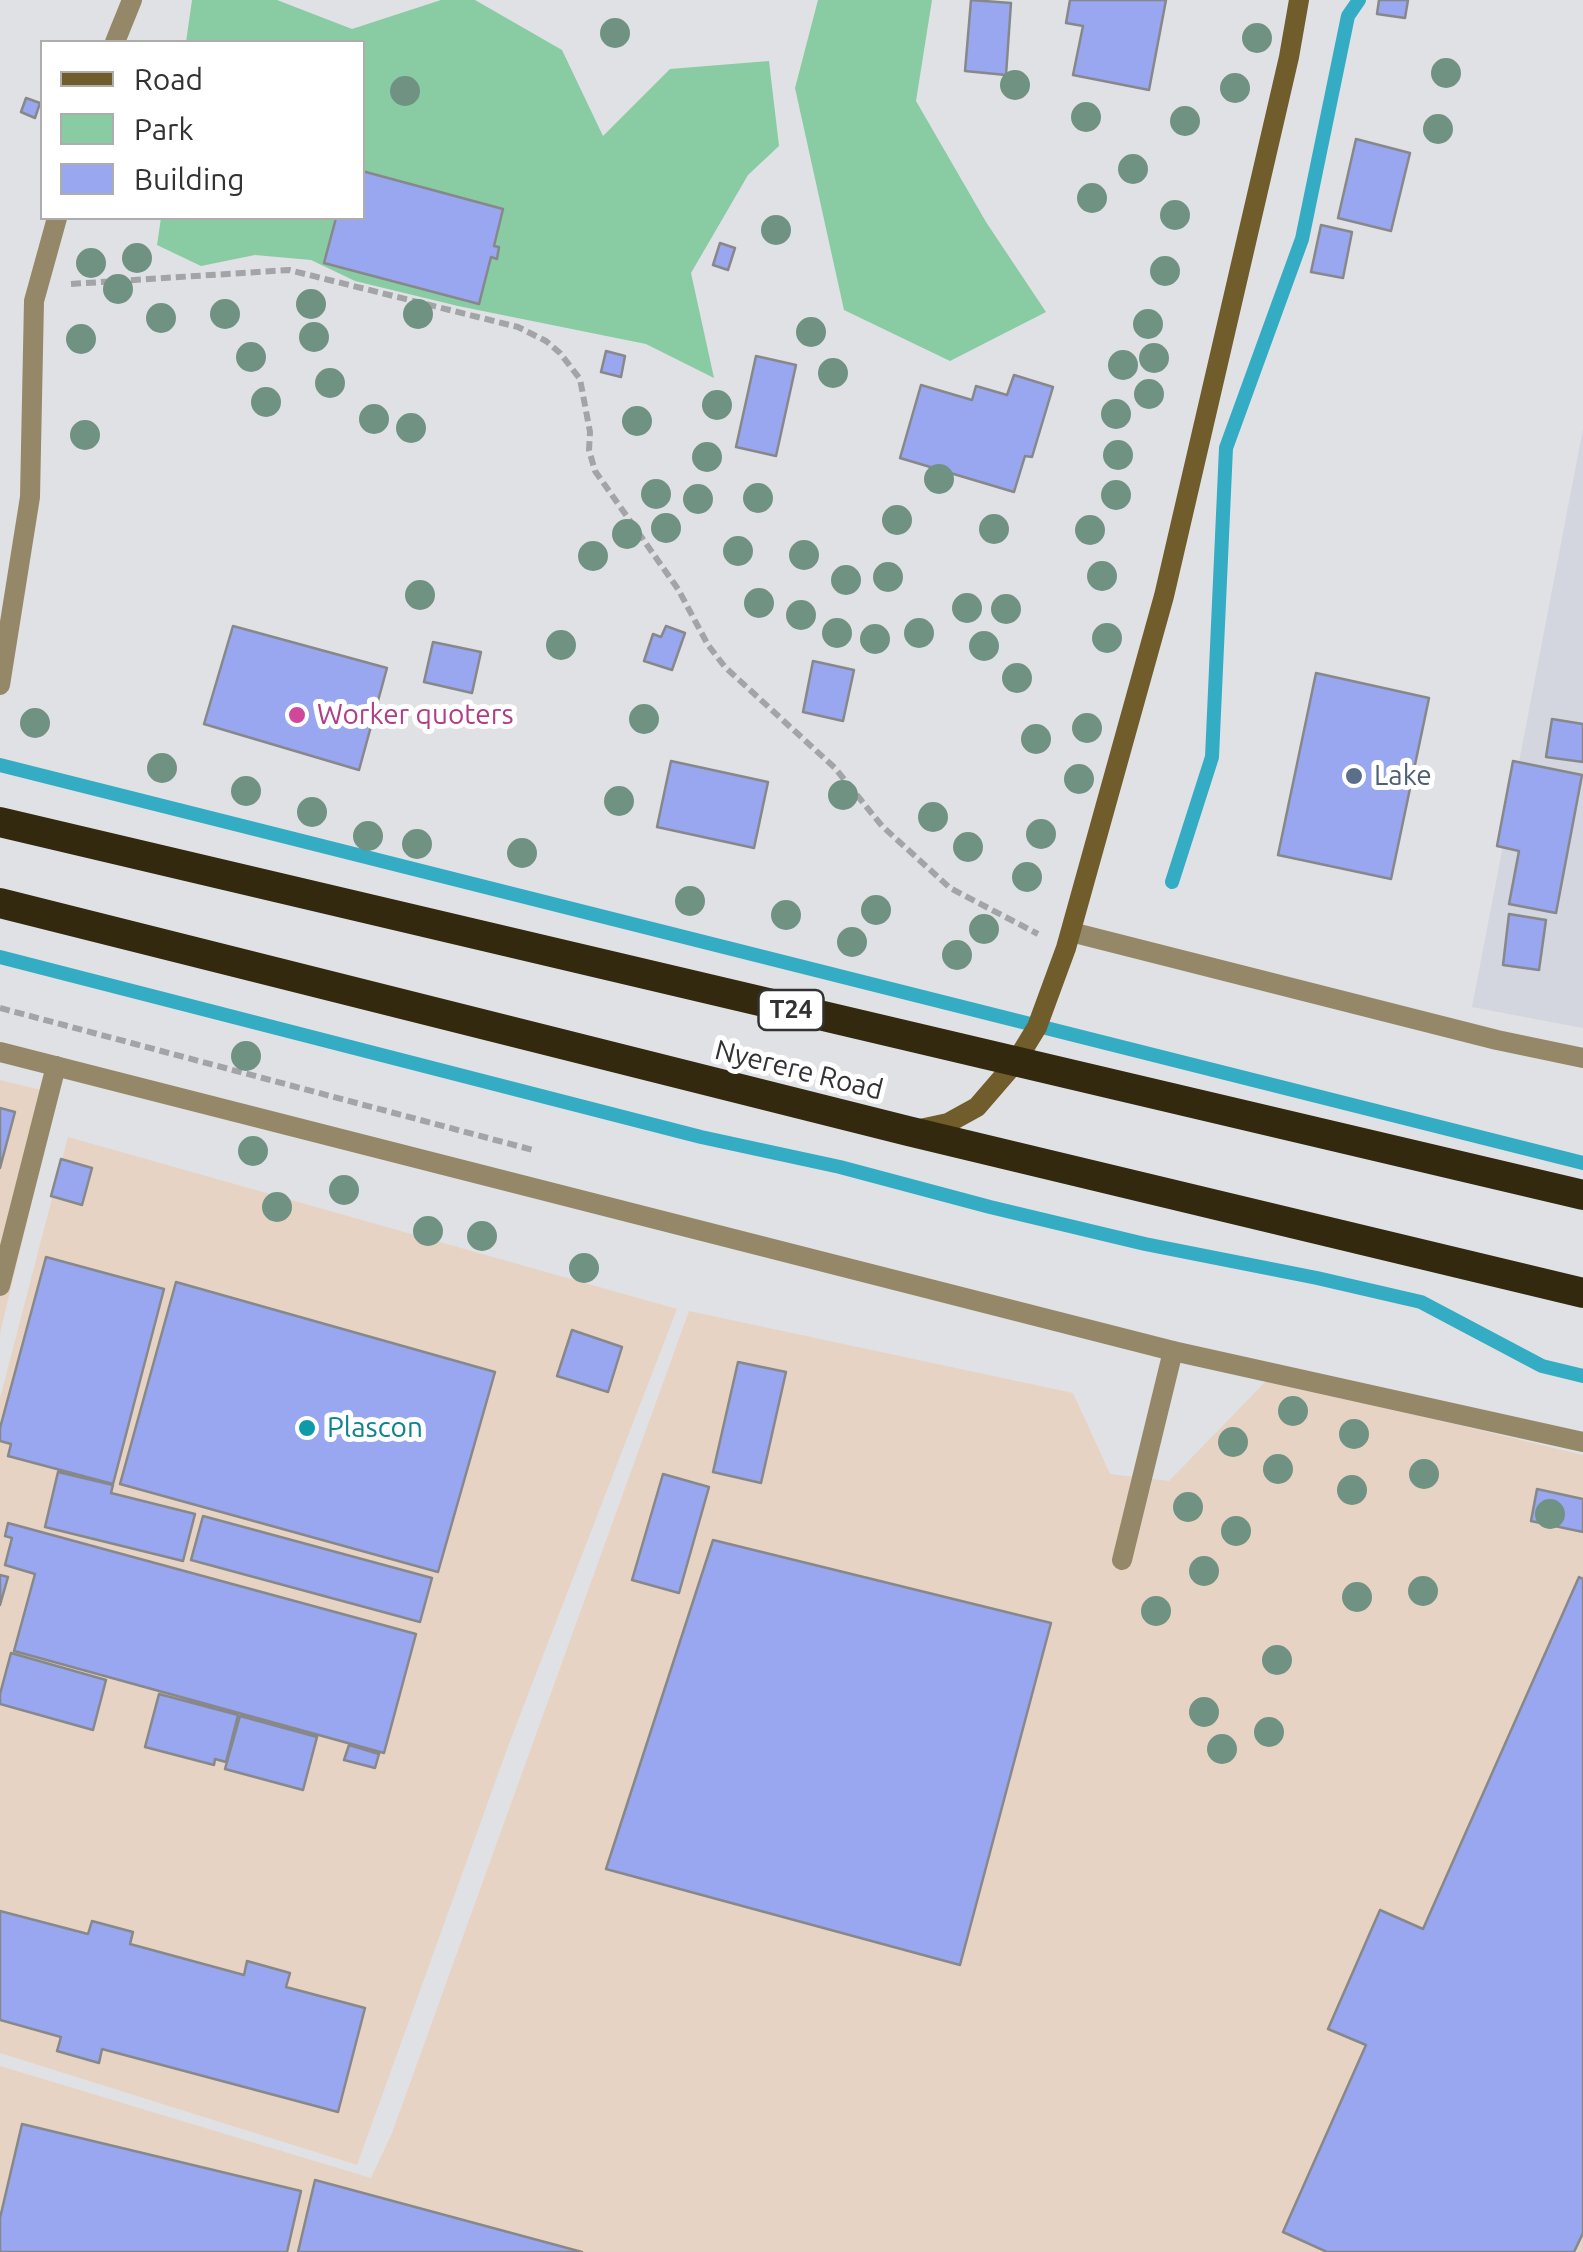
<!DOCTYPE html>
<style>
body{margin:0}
#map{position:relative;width:1583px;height:2252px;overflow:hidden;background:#e0e1e4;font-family:Ubuntu,sans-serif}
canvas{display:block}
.legend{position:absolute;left:40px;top:40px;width:325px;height:180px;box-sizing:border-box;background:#fff;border:2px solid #adadae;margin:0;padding:12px 18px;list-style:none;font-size:30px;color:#323234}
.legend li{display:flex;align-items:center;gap:20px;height:50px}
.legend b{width:50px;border:2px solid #adadae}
</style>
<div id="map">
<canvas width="1583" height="2252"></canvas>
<ul class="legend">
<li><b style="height:12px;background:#705d2b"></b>Road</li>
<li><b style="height:28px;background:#89cba3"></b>Park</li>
<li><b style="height:28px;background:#99a6f0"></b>Building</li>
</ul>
</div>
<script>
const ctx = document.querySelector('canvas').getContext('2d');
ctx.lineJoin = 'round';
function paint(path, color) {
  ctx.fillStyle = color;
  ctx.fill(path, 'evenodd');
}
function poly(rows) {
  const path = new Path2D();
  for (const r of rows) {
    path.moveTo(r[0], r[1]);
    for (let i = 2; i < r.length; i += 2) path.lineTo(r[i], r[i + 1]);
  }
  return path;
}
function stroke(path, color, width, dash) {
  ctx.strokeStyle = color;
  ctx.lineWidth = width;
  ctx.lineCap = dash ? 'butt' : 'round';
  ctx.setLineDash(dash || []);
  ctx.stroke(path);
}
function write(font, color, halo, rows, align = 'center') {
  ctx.font = font + ' Ubuntu,sans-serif';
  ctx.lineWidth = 10;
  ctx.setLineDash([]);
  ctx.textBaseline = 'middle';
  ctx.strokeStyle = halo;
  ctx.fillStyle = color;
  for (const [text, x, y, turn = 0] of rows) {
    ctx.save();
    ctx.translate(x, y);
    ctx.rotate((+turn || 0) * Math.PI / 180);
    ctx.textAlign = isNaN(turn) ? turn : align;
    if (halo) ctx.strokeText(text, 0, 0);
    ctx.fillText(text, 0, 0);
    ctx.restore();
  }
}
paint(poly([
 [1583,429,1583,1028,1472,1007]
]), '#d3d5df');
paint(poly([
 [0,1080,58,1094,0,1333],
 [68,1137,677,1309,510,1741,357,2165,0,2053,0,1398],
 [689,1311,1073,1393,1110,1474,1169,1481,1268,1379,1583,1455,1583,2252,0,2252,0,2066,371,2178,392,2133]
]), '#e7d3c4');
paint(poly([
 [192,0,277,0,352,29,441,0,475,0,562,50,603,136,670,69,769,61,779,146,748,175,691,273,714,378,646,344,458,306,355,281,311,260,255,255,201,266,157,245,161,218,362,218,362,42,186,42],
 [818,0,932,0,916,101,986,222,1046,312,950,361,844,310,795,88]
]), '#89cba3');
stroke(poly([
 [0,765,1583,1163],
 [1172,882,1212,757,1226,448,1302,239,1348,16,1359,0],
 [0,957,701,1137,840,1167,990,1207,1145,1244,1317,1278,1421,1302,1542,1366,1583,1376]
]), '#34acc3', 14);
const building = poly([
 [971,0,1011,3,1006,75,965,71,971,0],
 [1070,0,1166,0,1149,90,1073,75,1083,26,1066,23,1070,0],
 [1379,0,1408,0,1405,18,1377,14,1379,0],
 [26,98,40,103,35,118,21,112,26,98],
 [1356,139,1410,153,1391,231,1338,218,1356,139],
 [362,171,503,209,494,246,499,247,497,259,491,257,479,304,324,263,336,218,362,218,362,171],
 [1321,225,1352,232,1343,278,1311,272,1321,225],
 [720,243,735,248,728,270,713,265,720,243],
 [606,351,625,356,621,377,601,372,606,351],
 [756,356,796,365,776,456,736,447,756,356],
 [1014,375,1053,387,1032,457,1025,456,1014,492,900,458,921,385,972,400,976,386,1007,395,1014,375],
 [233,626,387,668,359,770,204,724,233,626],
 [666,626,685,633,672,670,644,661,653,634,661,637,666,626],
 [433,642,481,652,472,693,424,682,433,642],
 [813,661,854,670,843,721,803,712,813,661],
 [1316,673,1429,698,1391,879,1278,855,1316,673],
 [1552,719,1583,724,1583,762,1546,757,1552,719],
 [671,761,768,782,754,848,657,827,671,761],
 [1513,761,1582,775,1556,913,1509,904,1519,851,1497,846,1513,761],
 [1509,914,1546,920,1539,970,1503,965,1509,914],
 [0,1108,15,1112,0,1168,0,1108],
 [61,1159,92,1168,82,1205,51,1196,61,1159],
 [46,1257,164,1289,113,1484,8,1456,11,1444,0,1441,0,1428,46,1257],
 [176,1282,495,1372,438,1572,120,1484,176,1282],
 [572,1330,622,1347,608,1392,557,1376,572,1330],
 [738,1362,786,1372,761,1483,713,1472,738,1362],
 [58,1472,113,1485,111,1493,195,1514,183,1561,45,1527,58,1472],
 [663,1474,709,1487,679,1593,632,1580,663,1474],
 [1537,1489,1583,1499,1583,1532,1531,1521,1537,1489],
 [203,1516,432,1578,420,1622,191,1560,203,1516],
 [8,1523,416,1634,384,1753,14,1651,35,1574,5,1565,12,1538,5,1536,8,1523],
 [713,1540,1051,1623,960,1965,606,1869,713,1540],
 [0,1575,8,1577,0,1605,0,1575],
 [1579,1577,1583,1579,1583,2233,1574,2252,1327,2252,1283,2232,1366,2045,1328,2029,1380,1910,1423,1929,1579,1577],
 [11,1653,106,1680,93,1730,0,1704,0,1694,11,1653],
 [159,1694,238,1715,226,1762,215,1759,214,1765,145,1747,159,1694],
 [240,1716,317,1737,303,1790,225,1769,240,1716],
 [349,1745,379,1754,375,1768,344,1760,349,1745],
 [0,1911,88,1934,92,1921,133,1932,130,1944,244,1975,247,1961,290,1973,286,1987,365,2008,338,2112,102,2049,99,2063,57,2051,61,2037,0,2020,0,1911],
 [22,2124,301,2191,287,2252,0,2252,0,2218,22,2124],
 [315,2180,582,2252,298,2252,315,2180]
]);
paint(building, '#99a6f0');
stroke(building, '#87888a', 2.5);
stroke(poly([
 [71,284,289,270,518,327,546,341,560,353,580,379,590,432,589,450,595,471,678,589,708,645,725,667,835,768,882,826,950,888,1038,934],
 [0,1008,533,1150]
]), '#a3a4a6', 6, [10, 5]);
stroke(poly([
 [115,42,132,0],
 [0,685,30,497,34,301,57,218],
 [0,1286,56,1066],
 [1122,1560,1173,1351]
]), '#958868', 20);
stroke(poly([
 [1071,932,1497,1040,1583,1058],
 [0,1052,1173,1351,1583,1442]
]), '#958868', 20);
stroke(poly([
 [920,1129,948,1123,977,1107,1015,1063,1037,1027,1066,948,1164,596,1289,57,1299,0]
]), '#705d2b', 20);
stroke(poly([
 [0,822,1583,1195],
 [0,903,908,1131,1583,1293]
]), '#33290f', 30);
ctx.fillStyle = '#6f9282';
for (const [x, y] of [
 [615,33],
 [1257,38],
 [1446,73],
 [1015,85],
 [1235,88],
 [405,91],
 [1086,117],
 [1185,121],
 [1438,129],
 [1133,169],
 [1092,198],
 [1175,215],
 [776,230],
 [137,258],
 [91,263],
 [1165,271],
 [118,289],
 [311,304],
 [225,314],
 [418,314],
 [161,318],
 [1148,324],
 [811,332],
 [314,337],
 [81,339],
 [251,357],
 [1154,358],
 [1123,365],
 [833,373],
 [330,383],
 [1149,394],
 [266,402],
 [717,405],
 [1116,414],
 [374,419],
 [637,421],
 [411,428],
 [85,435],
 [1118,455],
 [707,457],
 [939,479],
 [656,494],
 [1116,495],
 [758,498],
 [698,499],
 [897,520],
 [666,528],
 [994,529],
 [1090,530],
 [627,534],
 [738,551],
 [804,555],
 [593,556],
 [1102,576],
 [888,577],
 [846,580],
 [420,595],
 [759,603],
 [967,608],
 [1006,609],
 [801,615],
 [837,633],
 [919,633],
 [1107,638],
 [875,639],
 [561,645],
 [984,646],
 [1017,678],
 [644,719],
 [35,723],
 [1087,728],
 [1036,739],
 [162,768],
 [1079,779],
 [246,791],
 [843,795],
 [619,801],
 [312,812],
 [933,817],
 [1041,834],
 [368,836],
 [417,844],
 [968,847],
 [522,853],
 [1027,877],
 [690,901],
 [876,910],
 [786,915],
 [984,929],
 [852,942],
 [957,955],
 [246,1056],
 [253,1151],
 [344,1190],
 [277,1207],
 [428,1231],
 [482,1236],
 [584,1268],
 [1293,1411],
 [1354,1434],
 [1233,1442],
 [1278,1469],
 [1424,1474],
 [1352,1490],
 [1188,1507],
 [1550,1514],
 [1236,1531],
 [1204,1571],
 [1423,1591],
 [1357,1597],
 [1156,1611],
 [1277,1660],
 [1204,1712],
 [1269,1732],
 [1222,1749]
]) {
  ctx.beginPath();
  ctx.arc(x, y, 15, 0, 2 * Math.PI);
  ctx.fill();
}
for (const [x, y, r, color] of [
 [297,715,10,"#d1479c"],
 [1354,776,10,"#5c6f8a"],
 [307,1428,10,"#0f9aa8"]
]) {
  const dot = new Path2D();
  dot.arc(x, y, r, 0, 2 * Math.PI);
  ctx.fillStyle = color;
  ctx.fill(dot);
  stroke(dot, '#fff', 4);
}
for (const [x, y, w] of [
 [791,1010,65]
]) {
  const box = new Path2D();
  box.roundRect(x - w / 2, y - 20, w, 40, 8);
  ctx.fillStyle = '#fff';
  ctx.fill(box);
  stroke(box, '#323234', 2.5);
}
write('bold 25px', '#323234', null, [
 ["T24",791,1010]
]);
write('28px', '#b23c85', '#fff', [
 ["Worker quoters",317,715]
], 'left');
write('28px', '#4e5e75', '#fff', [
 ["Lake",1374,776]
], 'left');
write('28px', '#323234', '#fff', [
 ["Nyerere Road",799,1070,14]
]);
write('28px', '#0d838f', '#fff', [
 ["Plascon",327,1428]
], 'left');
</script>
